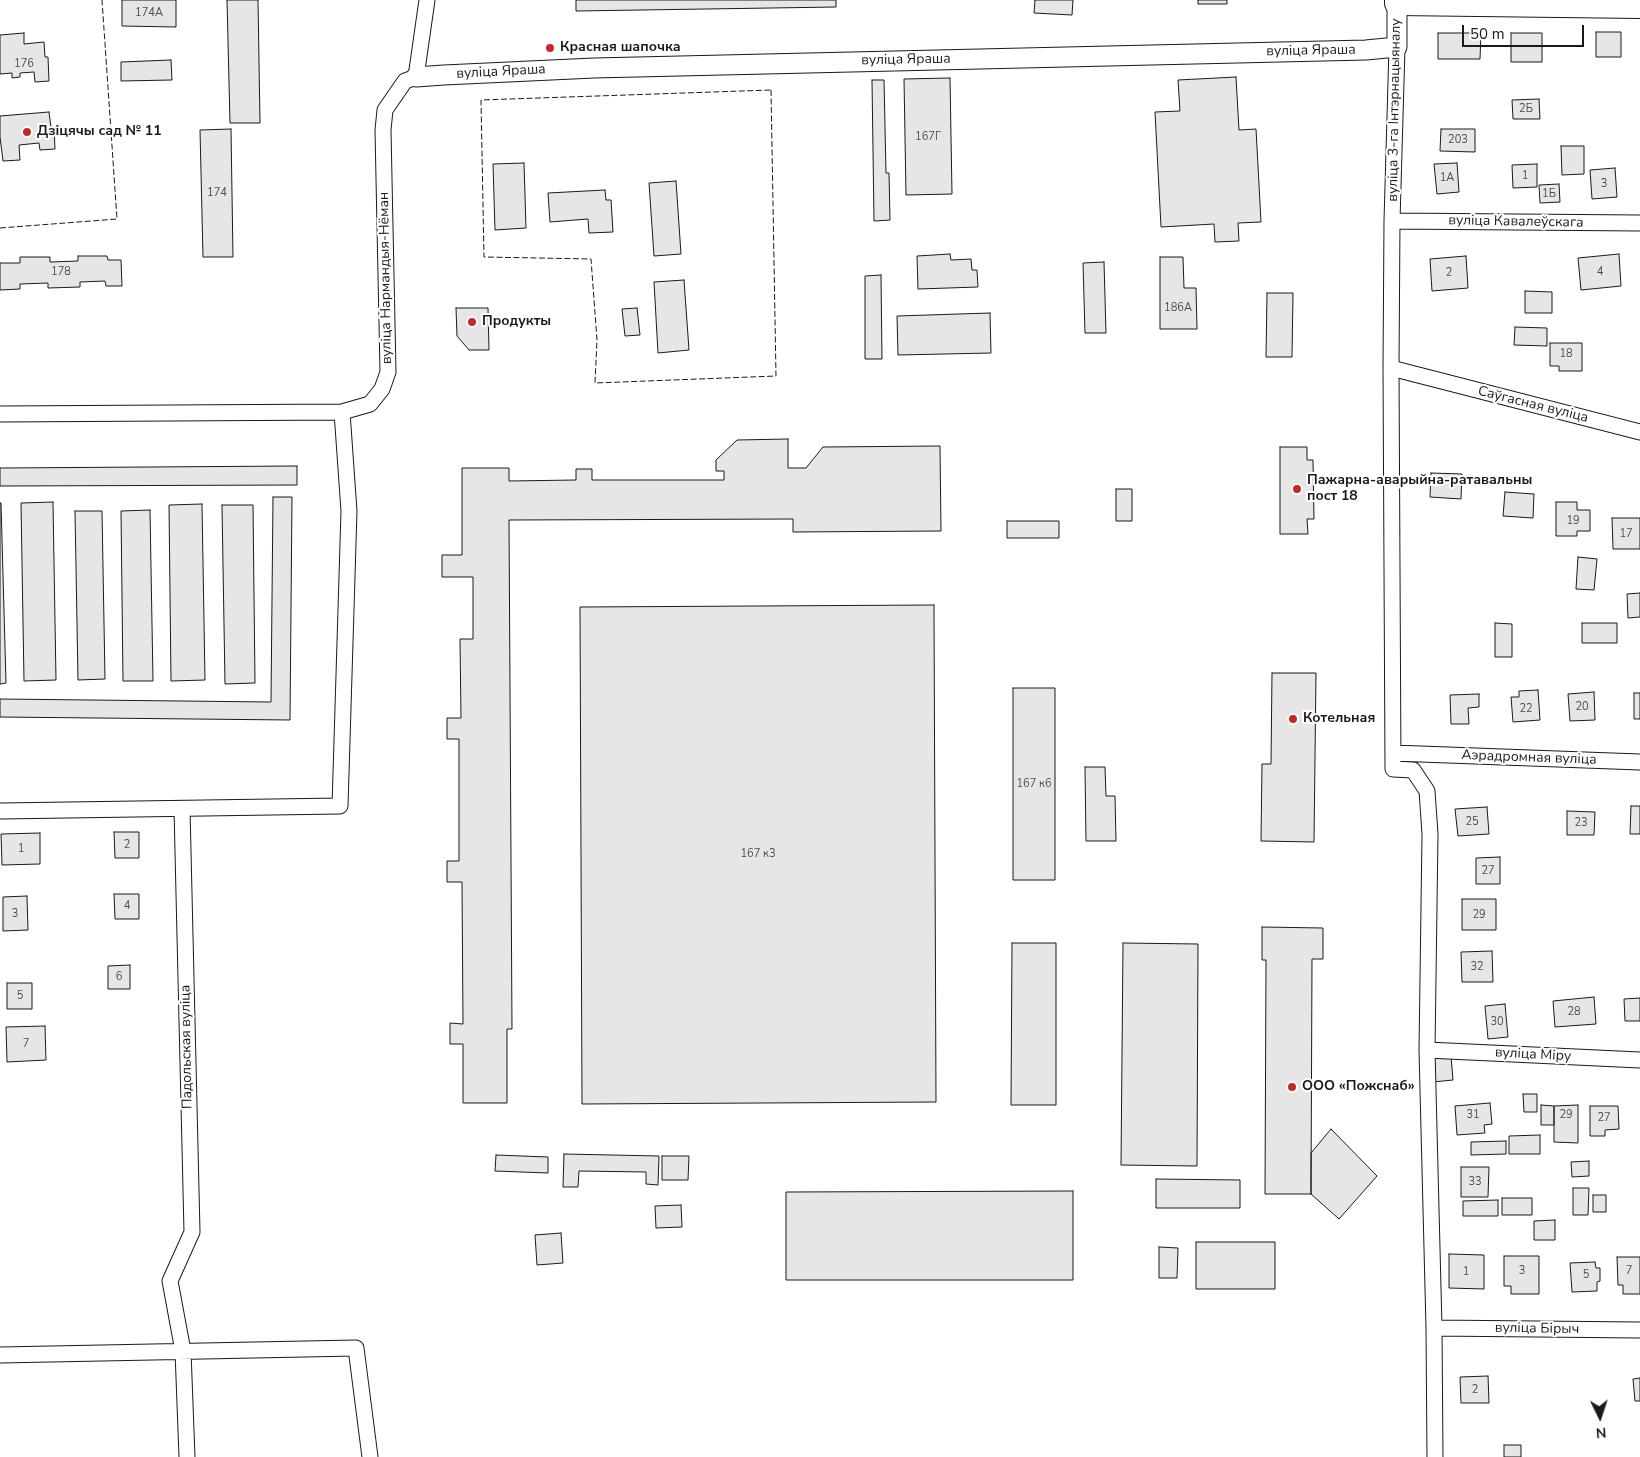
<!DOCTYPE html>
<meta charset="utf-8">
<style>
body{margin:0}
#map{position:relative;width:1640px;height:1457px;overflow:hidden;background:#fff;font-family:"Nunito Sans",sans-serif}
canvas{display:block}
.north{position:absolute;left:1575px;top:1392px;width:50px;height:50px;-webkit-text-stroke:4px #fff;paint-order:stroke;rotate:176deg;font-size:14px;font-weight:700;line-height:20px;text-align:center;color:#1a1a1a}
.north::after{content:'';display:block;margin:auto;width:18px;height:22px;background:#1a1a1a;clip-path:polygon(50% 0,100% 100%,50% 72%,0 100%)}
.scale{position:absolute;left:1462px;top:25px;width:122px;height:22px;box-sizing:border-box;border:2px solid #1a1a1a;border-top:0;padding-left:6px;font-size:15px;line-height:18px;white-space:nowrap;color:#1a1a1a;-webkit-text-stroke:4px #fff;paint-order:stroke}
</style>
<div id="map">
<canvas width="1640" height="1457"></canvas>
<div class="north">N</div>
<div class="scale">50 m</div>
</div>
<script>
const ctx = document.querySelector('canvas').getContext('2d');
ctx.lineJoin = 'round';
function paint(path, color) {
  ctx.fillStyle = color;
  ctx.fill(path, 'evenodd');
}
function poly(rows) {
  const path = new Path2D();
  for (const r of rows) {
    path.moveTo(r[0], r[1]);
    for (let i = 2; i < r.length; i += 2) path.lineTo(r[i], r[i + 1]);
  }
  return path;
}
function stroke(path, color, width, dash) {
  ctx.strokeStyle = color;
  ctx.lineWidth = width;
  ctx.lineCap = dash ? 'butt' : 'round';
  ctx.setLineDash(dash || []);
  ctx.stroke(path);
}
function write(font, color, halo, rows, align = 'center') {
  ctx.font = font + ' "Nunito Sans",sans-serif';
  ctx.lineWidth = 4;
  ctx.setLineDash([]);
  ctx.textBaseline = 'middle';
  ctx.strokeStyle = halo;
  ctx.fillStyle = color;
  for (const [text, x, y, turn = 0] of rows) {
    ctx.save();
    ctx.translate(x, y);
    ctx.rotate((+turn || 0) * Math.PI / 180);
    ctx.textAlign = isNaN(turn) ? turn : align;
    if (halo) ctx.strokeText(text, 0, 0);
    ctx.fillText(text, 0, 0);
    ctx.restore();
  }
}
const building = poly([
 [122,0,176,0,176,27,122,26,122,0],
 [227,0,258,0,260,123,230,123,227,0],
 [576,0,836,0,836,7,576,11,576,0],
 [1035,0,1073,0,1072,15,1034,13,1035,0],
 [1198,0,1227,0,1227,4,1198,4,1198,0],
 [1596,32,1621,32,1621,57,1596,57,1596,32],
 [24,33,24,44,44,42,45,57,48,57,49,81,35,82,34,72,20,73,20,77,12,78,12,73,0,74,0,35,24,33],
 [1438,33,1481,33,1480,59,1438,59,1438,33],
 [1511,33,1542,33,1542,62,1511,62,1511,33],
 [171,60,172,80,121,81,121,62,171,60],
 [1236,77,1239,130,1256,129,1261,222,1238,223,1239,241,1215,242,1214,224,1161,227,1155,112,1180,111,1178,80,1236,77],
 [950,78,952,194,906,195,904,79,950,78],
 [872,80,884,80,886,173,889,173,890,220,874,221,872,80],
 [1539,99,1540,119,1513,119,1512,100,1539,99],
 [49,112,51,127,54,127,55,149,40,150,39,143,19,145,20,160,3,161,0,137,0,116,49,112],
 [231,129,233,257,203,257,200,130,231,129],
 [1441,129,1475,129,1475,152,1440,151,1441,129],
 [1561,146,1584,146,1584,174,1562,175,1561,146],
 [524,163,526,228,495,230,493,164,524,163],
 [1457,163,1459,192,1437,194,1434,164,1457,163],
 [1537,164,1537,187,1513,188,1512,165,1537,164],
 [1615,168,1617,197,1592,199,1590,170,1615,168],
 [676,181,681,254,654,256,649,183,676,181],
 [1559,184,1560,202,1540,203,1539,185,1559,184],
 [605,190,606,200,611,200,613,232,589,233,588,219,550,222,548,193,605,190],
 [950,254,951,260,971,259,972,270,977,270,978,287,918,289,917,256,950,254],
 [1619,254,1621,286,1581,290,1578,258,1619,254],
 [78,256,107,256,108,260,121,260,122,286,106,286,105,281,80,282,80,287,48,288,48,283,20,284,20,289,0,290,0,263,20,263,20,257,50,257,50,262,78,261,78,256],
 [1466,256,1468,288,1432,291,1430,259,1466,256],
 [1160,257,1183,257,1184,288,1196,288,1197,329,1160,329,1160,257],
 [1104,262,1106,333,1085,333,1083,263,1104,262],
 [881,275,882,359,865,359,865,276,881,275],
 [684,280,689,350,658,353,654,282,684,280],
 [1525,291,1552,292,1552,313,1525,313,1525,291],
 [1267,293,1293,293,1292,357,1266,357,1267,293],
 [456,308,488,308,489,350,469,350,457,336,456,308],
 [637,308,640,335,625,336,622,309,637,308],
 [990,313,991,353,898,355,897,316,990,313],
 [1515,327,1547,328,1547,346,1514,345,1515,327],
 [1550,343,1582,343,1582,371,1559,371,1559,366,1550,366,1550,343],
 [788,439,788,468,806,468,823,447,940,446,941,531,793,532,793,519,509,520,512,1029,507,1029,507,1103,463,1103,463,1044,450,1044,450,1023,463,1024,462,882,447,882,447,861,459,861,459,739,447,739,447,718,461,718,460,639,473,639,473,577,442,577,442,555,462,555,462,468,509,468,509,481,576,480,576,469,592,469,592,480,724,480,724,471,716,471,716,460,737,440,788,439],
 [1280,447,1307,447,1307,460,1313,460,1314,519,1307,519,1308,534,1280,534,1280,447],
 [297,466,297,485,0,486,0,468,297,466],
 [1431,473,1462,474,1461,499,1430,497,1431,473],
 [1116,489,1132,489,1132,521,1116,521,1116,489],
 [1505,492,1534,494,1533,518,1503,516,1505,492],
 [273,497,292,497,290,720,0,717,0,699,271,702,273,497],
 [53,502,56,680,24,681,21,503,53,502],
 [1556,502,1577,502,1577,510,1590,510,1590,531,1577,531,1577,536,1556,536,1556,502],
 [0,503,1,503,6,683,0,684,0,503],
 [202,504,205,680,171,681,169,505,202,504],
 [222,505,253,505,255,683,225,684,222,505],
 [150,510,153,681,123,681,121,511,150,510],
 [75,511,102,511,105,679,78,680,75,511],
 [1612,518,1640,518,1640,549,1613,549,1612,518],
 [1007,521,1059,521,1059,538,1007,538,1007,521],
 [1578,557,1597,559,1594,590,1576,589,1578,557],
 [1640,593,1640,617,1628,618,1627,594,1640,593],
 [934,605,936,1102,582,1104,580,607,934,605],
 [1495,623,1512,624,1512,657,1495,657,1495,623],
 [1582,623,1617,623,1617,643,1582,643,1582,623],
 [1272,673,1316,673,1314,842,1261,841,1262,764,1271,764,1272,673],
 [1013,688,1055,688,1055,880,1013,880,1013,688],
 [1538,690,1540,720,1513,722,1511,697,1519,697,1519,691,1538,690],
 [1594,692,1595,720,1570,721,1568,694,1594,692],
 [1634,693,1640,693,1640,719,1634,719,1634,693],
 [1479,694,1479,707,1468,708,1469,724,1451,724,1450,695,1479,694],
 [1085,767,1105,767,1106,796,1115,796,1116,841,1086,841,1085,767],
 [1631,806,1640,806,1640,834,1630,834,1631,806],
 [1487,807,1489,834,1458,836,1455,809,1487,807],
 [1567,811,1595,812,1594,835,1567,835,1567,811],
 [114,832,139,832,139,858,115,858,114,832],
 [40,833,40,864,2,865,1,834,40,833],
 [1500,857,1500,884,1476,884,1476,858,1500,857],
 [114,894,139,894,139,919,115,919,114,894],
 [27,896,28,930,3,931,3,897,27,896],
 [1462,899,1496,899,1496,930,1462,930,1462,899],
 [1262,927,1323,928,1323,959,1312,959,1311,1194,1265,1194,1266,960,1262,960,1262,927],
 [1012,943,1056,943,1056,1105,1011,1105,1012,943],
 [1123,943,1198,944,1197,1166,1121,1165,1123,943],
 [1492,951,1493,982,1462,982,1461,952,1492,951],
 [130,965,130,989,108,989,108,966,130,965],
 [7,983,32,983,32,1009,7,1009,7,983],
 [1594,997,1596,1024,1555,1027,1553,1001,1594,997],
 [1640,998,1640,1021,1625,1021,1624,999,1640,998],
 [1505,1004,1508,1037,1488,1039,1485,1006,1505,1004],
 [45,1026,46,1060,7,1062,6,1027,45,1026],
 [1451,1056,1453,1080,1433,1082,1431,1058,1451,1056],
 [1523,1094,1537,1094,1537,1112,1524,1112,1523,1094],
 [1490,1103,1492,1124,1484,1125,1485,1133,1457,1135,1455,1106,1490,1103],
 [1541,1105,1554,1106,1554,1125,1541,1125,1541,1105],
 [1578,1105,1578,1143,1554,1142,1554,1106,1578,1105],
 [1590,1106,1618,1106,1619,1129,1605,1130,1605,1136,1590,1136,1590,1106],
 [1331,1129,1377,1176,1339,1219,1311,1194,1311,1153,1331,1129],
 [1540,1135,1540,1154,1509,1154,1509,1136,1540,1135],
 [1506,1141,1506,1154,1471,1155,1471,1142,1506,1141],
 [564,1154,659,1156,658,1185,646,1184,646,1172,579,1171,578,1187,563,1187,564,1154],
 [496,1155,548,1157,548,1173,495,1171,496,1155],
 [662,1156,689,1156,688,1180,662,1180,662,1156],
 [1589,1161,1589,1176,1572,1177,1571,1162,1589,1161],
 [1461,1167,1489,1167,1488,1197,1461,1197,1461,1167],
 [1156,1179,1240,1180,1240,1208,1156,1208,1156,1179],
 [1573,1188,1589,1188,1588,1215,1573,1215,1573,1188],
 [1073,1191,1073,1280,786,1280,786,1192,1073,1191],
 [1593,1195,1606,1195,1606,1212,1593,1212,1593,1195],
 [1502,1198,1532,1198,1532,1215,1502,1215,1502,1198],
 [1498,1200,1498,1216,1463,1216,1463,1201,1498,1200],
 [681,1205,682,1227,656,1228,655,1206,681,1205],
 [1555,1220,1555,1240,1534,1240,1534,1221,1555,1220],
 [561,1233,563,1263,537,1265,535,1235,561,1233],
 [1196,1242,1275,1242,1275,1289,1196,1289,1196,1242],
 [1159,1247,1178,1248,1177,1278,1159,1278,1159,1247],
 [1449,1254,1484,1255,1484,1289,1449,1288,1449,1254],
 [1504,1256,1539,1256,1539,1294,1511,1294,1511,1286,1504,1286,1504,1256],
 [1617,1257,1640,1257,1640,1294,1623,1294,1623,1285,1618,1285,1617,1257],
 [1595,1262,1596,1268,1600,1268,1600,1281,1597,1282,1597,1291,1572,1292,1570,1263,1595,1262],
 [1488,1376,1489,1403,1461,1403,1460,1377,1488,1376],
 [1640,1378,1640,1401,1635,1401,1633,1379,1640,1378],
 [1504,1445,1521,1445,1521,1457,1504,1457,1504,1445]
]);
paint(building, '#e6e6e6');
stroke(building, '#1a1a1a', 1);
const minor = poly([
 [1397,47,1392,221,1391,368,1393,769,1413,770,1427,791,1430,834,1427,1050,1434,1328,1435,1457],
 [1392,221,1640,223],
 [1391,368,1640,432],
 [0,414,342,412,370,404,382,389,388,372,383,130,385,110,405,81,416,77,427,0],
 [1393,753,1640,762],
 [182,809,192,1232,170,1281,183,1351,187,1457],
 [0,811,340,806,349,511,342,412],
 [1427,1050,1640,1060],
 [1434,1328,1640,1330],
 [0,1355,356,1348,370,1457]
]);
const tertiary = poly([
 [416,77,444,75,594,68,1366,50,1397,47,1397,3]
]);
const primary = poly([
 [1397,0,1397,3,1640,6]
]);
stroke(minor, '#1a1a1a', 17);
stroke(tertiary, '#1a1a1a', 21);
stroke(primary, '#1a1a1a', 26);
stroke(minor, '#fff', 15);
stroke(tertiary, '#fff', 19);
stroke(primary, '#fff', 24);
stroke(poly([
 [771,90,776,376,595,383,597,340,591,259,484,257,481,100,771,90],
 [0,228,117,219,102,0]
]), '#1a1a1a', 1, [6, 2.5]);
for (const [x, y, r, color] of [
 [550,48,5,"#c62828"],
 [27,132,5,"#c62828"],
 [472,322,5,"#c62828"],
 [1297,489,5,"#c62828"],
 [1293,719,5,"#c62828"],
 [1292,1087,5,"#c62828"]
]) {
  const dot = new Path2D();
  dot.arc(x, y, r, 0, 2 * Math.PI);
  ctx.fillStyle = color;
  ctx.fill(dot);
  stroke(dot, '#fff', 2);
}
write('11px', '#4d4d4d', null, [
 ["174А",149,13],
 ["176",24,64],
 ["2Б",1526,109],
 ["167Г",928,137],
 ["203",1458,140],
 ["1",1525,176],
 ["1А",1447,178],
 ["3",1604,184],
 ["174",217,193],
 ["1Б",1549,194],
 ["178",61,272],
 ["4",1600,272],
 ["2",1449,273],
 ["186А",1178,308],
 ["18",1566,354],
 ["19",1573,521],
 ["17",1626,534],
 ["20",1582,707],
 ["22",1526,709],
 ["167 к6",1034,784],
 ["25",1472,822],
 ["23",1581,823],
 ["2",127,845],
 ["1",21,849],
 ["167 к3",758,854],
 ["27",1488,871],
 ["4",127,906],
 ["3",15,914],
 ["29",1479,915],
 ["32",1477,967],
 ["6",119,977],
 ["5",20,996],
 ["28",1574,1012],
 ["30",1497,1022],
 ["7",26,1044],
 ["31",1473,1115],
 ["29",1566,1115],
 ["27",1604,1118],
 ["33",1475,1182],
 ["3",1522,1271],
 ["7",1629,1271],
 ["1",1466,1272],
 ["5",1586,1275],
 ["2",1475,1390]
]);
write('bold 14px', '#1a1a1a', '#fff', [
 ["Красная шапочка",560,48],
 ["Дзіцячы сад № 11",37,132],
 ["Продукты",482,322],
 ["Пажарна-аварыйна-ратавальны",1307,481],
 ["пост 18",1307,497],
 ["Котельная",1303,719],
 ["ООО «Пожснаб»",1302,1087]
], 'left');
write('14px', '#1a1a1a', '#fff', [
 ["вуліца Яраша",1311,51,-1],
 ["вуліца Яраша",906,60,-1],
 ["вуліца Яраша",501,72,-3],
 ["вуліца 3-га Інтэрнацыяналу",1395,110,-89],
 ["вуліца Кавалеўскага",1516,222,1],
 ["вуліца Нармандыя-Нёман",386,278,-91],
 ["Саўгасная вуліца",1533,405,14],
 ["Аэрадромная вуліца",1529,758,2],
 ["Падольская вуліца",187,1047,-91],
 ["вуліца Міру",1533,1055,3],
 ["вуліца Бірыч",1537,1329,1]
]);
</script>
